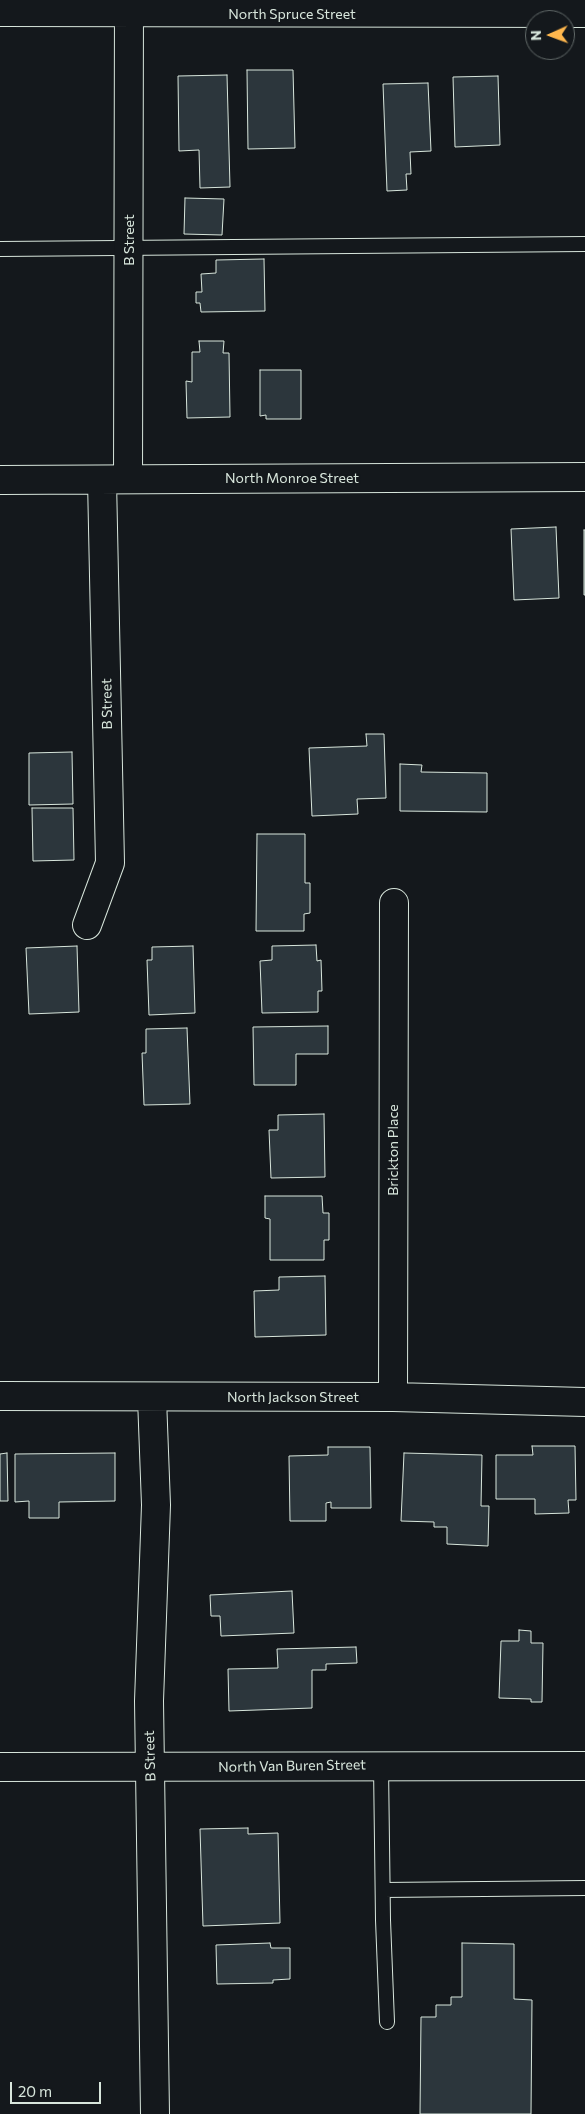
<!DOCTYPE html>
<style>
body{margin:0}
#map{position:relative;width:585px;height:2114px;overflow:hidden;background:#14181c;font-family:Commissioner,sans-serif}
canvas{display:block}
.north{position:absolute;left:525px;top:10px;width:50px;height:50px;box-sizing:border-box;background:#14181c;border:1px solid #626a69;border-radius:50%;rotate:268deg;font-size:14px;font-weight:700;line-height:20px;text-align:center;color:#d8e6dc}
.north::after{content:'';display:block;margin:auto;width:18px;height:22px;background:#ffb74d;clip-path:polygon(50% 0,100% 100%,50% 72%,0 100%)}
.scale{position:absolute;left:10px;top:2082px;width:91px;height:22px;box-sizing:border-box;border:2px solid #d8e6dc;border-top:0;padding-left:6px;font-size:15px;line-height:18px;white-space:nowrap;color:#d8e6dc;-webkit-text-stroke:4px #14181c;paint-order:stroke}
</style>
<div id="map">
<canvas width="585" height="2114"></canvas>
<div class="north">N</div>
<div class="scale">20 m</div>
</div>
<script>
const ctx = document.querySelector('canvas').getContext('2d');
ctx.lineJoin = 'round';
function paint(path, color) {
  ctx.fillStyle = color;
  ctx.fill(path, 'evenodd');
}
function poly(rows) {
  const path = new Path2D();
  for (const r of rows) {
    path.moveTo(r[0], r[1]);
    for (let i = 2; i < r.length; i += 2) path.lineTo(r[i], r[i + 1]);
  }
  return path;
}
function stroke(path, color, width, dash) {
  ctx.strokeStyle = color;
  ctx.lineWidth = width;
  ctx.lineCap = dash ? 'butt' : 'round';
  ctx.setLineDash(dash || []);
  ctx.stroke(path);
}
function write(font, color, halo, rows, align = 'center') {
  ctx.font = font + ' Commissioner,sans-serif';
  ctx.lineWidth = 4;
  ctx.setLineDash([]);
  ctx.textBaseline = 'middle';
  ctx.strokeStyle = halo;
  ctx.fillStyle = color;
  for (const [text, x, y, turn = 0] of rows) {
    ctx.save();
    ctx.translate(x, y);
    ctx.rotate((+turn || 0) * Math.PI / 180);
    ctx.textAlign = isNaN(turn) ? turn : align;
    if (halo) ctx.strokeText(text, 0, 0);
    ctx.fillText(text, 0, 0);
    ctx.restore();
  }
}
const building = poly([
 [247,70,293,70,295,148,248,149,247,70],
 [227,75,230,187,200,188,199,150,179,151,178,76,227,75],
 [498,76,500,145,455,147,453,77,498,76],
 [428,83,431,151,410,152,411,174,406,174,407,190,387,191,383,84,428,83],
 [185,198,224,199,222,235,184,234,185,198],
 [264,259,265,311,201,312,200,303,196,303,196,292,202,292,201,274,216,273,216,260,264,259],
 [199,341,224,341,223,353,229,353,230,417,187,418,186,381,192,382,192,352,200,352,199,341],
 [260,370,301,370,301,419,266,419,266,415,260,416,260,370],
 [556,527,559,598,514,600,511,529,556,527],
 [584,530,585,530,585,595,584,595,584,530],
 [366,734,384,734,386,798,357,799,358,814,312,816,309,748,367,746,366,734],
 [72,752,73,804,29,805,29,753,72,752],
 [400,764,422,765,421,772,487,773,487,812,400,811,400,764],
 [32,808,73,808,74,860,33,861,32,808],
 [257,834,305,834,305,883,310,883,310,913,304,914,304,931,256,931,257,834],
 [316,945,317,961,321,960,322,991,318,991,318,1012,262,1013,260,961,272,960,272,946,316,945],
 [77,946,79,1012,29,1014,26,948,77,946],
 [193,946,195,1013,149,1015,147,960,152,960,152,947,193,946],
 [328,1026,328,1054,296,1054,296,1085,254,1085,253,1027,328,1026],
 [187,1028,190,1104,144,1105,142,1053,146,1053,146,1029,187,1028],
 [324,1114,325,1177,271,1178,269,1130,278,1130,278,1115,324,1114],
 [265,1196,322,1196,323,1213,329,1213,329,1240,324,1240,324,1260,270,1260,270,1219,265,1218,265,1196],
 [325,1276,326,1335,255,1337,254,1291,279,1290,279,1277,325,1276],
 [532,1446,575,1446,576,1500,568,1500,569,1513,535,1514,535,1499,496,1499,496,1455,533,1455,532,1446],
 [328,1447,370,1447,371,1508,331,1508,331,1502,326,1503,326,1521,290,1521,289,1456,328,1455,328,1447],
 [7,1453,8,1501,0,1501,0,1454,7,1453],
 [115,1453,115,1501,59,1502,59,1518,29,1518,29,1501,15,1502,15,1454,115,1453],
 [404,1453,482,1455,481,1506,489,1506,488,1546,447,1544,447,1527,434,1527,434,1522,401,1521,404,1453],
 [292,1591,294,1633,221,1636,220,1616,211,1616,210,1595,292,1591],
 [519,1630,531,1631,531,1643,543,1643,542,1702,531,1702,531,1699,499,1698,501,1641,519,1641,519,1630],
 [356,1647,357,1663,326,1664,326,1670,312,1670,312,1708,229,1711,228,1669,278,1668,277,1649,356,1647],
 [248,1828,248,1834,278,1833,280,1923,203,1926,200,1829,248,1828],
 [270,1943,271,1948,290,1948,290,1979,273,1980,273,1983,217,1984,216,1945,270,1943],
 [462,1943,514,1944,514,1999,532,2000,531,2114,420,2114,421,2017,436,2017,436,2005,451,2005,451,1997,462,1997,462,1943]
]);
paint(building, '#2c363c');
stroke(building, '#d8e6dc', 1);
const lane = poly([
 [0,249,585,244],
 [381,1766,383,1920,387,2022],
 [383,1890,585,1888]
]);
const street = poly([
 [0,12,585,13],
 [128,479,129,0],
 [0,480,585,477],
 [87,925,110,863,102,480],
 [0,1396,393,1397,585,1402],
 [393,1397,394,903],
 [152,1398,156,1505,149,1701,155,2114]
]);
const secondary = poly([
 [0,1767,585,1766]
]);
stroke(lane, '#d8e6dc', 16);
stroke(street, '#d8e6dc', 30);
stroke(secondary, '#d8e6dc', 30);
stroke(lane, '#14181c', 14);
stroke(street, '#14181c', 28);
stroke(secondary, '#14181c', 28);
write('14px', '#d8e6dc', '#14181c', [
 ["North Spruce Street",292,14],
 ["B Street",129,240,-90],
 ["North Monroe Street",292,478],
 ["B Street",107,704,-91],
 ["Brickton Place",393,1150,-90],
 ["North Jackson Street",293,1397],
 ["B Street",150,1756,-92],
 ["North Van Buren Street",292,1766,-1]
]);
</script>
